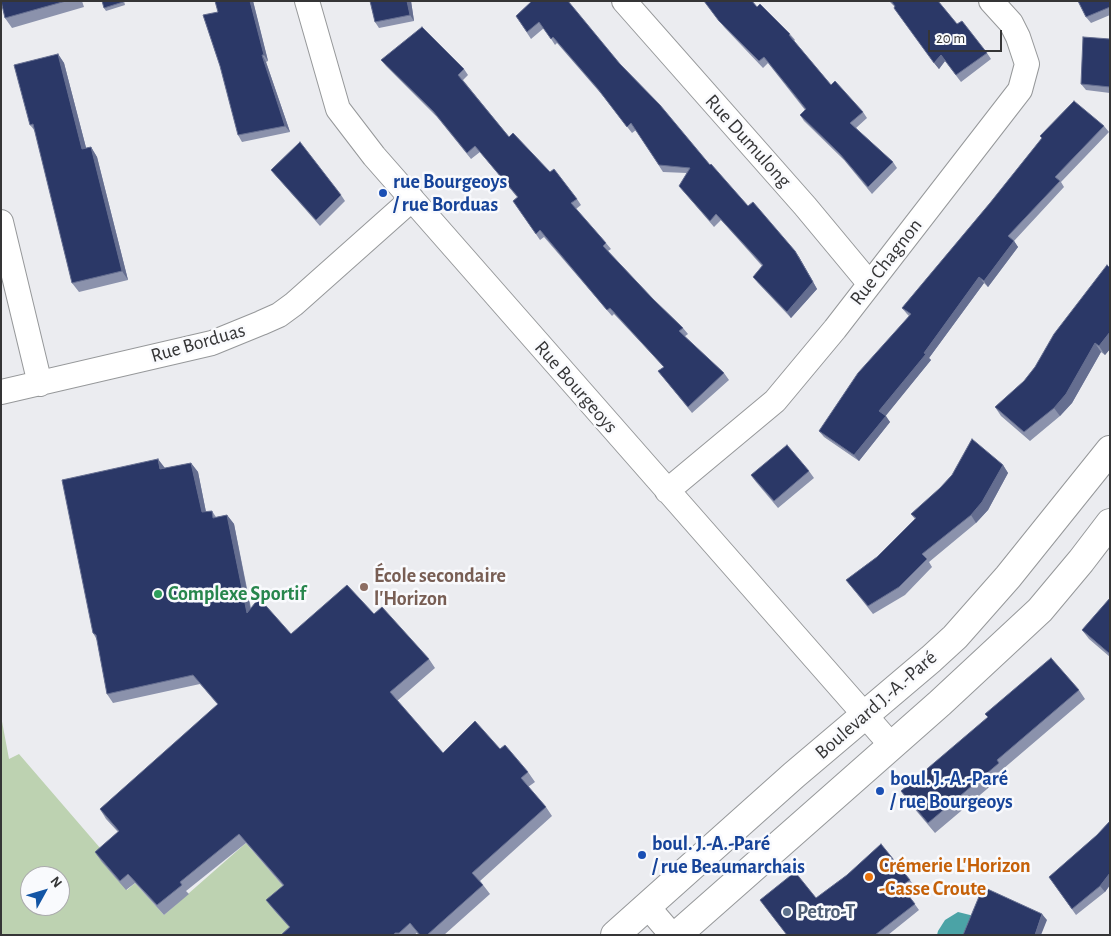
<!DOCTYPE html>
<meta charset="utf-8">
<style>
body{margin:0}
#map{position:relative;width:1111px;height:936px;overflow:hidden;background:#ebecf0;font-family:"Alegreya Sans",sans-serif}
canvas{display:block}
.frame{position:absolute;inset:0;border:2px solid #353536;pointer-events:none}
.north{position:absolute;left:20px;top:866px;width:50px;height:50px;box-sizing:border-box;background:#f9fafd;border:1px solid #ababad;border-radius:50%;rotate:51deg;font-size:14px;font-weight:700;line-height:20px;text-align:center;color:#353536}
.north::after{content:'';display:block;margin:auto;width:18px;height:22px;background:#1355a5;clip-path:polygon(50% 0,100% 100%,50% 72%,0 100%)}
.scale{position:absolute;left:928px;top:30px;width:74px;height:22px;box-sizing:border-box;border:2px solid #353536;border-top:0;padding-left:6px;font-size:15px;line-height:18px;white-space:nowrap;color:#353536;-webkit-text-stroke:4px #f9fafd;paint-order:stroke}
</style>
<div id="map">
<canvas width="1111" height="936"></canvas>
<div class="frame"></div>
<div class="north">N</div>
<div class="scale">20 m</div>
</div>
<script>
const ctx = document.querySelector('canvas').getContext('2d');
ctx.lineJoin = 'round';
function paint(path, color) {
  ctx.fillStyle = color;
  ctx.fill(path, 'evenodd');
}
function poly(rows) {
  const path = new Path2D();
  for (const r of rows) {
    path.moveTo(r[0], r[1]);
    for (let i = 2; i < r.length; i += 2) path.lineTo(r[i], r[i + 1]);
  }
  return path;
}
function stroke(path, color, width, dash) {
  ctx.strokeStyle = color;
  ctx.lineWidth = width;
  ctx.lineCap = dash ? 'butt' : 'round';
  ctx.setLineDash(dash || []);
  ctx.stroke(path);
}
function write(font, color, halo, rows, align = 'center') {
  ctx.font = font + ' "Alegreya Sans",sans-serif';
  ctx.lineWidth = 5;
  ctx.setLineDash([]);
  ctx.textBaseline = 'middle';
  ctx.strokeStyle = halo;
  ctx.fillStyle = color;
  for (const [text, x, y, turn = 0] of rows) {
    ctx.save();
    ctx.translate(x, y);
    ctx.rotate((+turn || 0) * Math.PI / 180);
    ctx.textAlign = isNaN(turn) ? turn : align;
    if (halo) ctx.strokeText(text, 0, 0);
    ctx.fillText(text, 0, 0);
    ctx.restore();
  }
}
paint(poly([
 [1,716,9,759,19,754,107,856,127,890,135,883,164,915,246,843,290,894,296,935,1,935],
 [30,876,60,876,60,906,30,906]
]), '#bdd2b1');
paint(poly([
 [958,912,974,916,970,935,937,935,938,931,945,920]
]), '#4ba3a6');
const street = poly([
 [307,1,338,109,374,156,892,746],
 [624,1,805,206,869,283],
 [1,222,40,384],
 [1,392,212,343,261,323,279,315,294,304,412,199],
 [667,491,775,401,835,329,1020,90,1027,64,1018,37,1011,23,991,1],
 [647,906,672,935]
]);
const secondary = poly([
 [615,935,794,775,931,659,955,637,1008,577,1110,450],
 [677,935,940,703,1040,610,1081,561,1110,523]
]);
stroke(street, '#96989a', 26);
stroke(secondary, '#96989a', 30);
stroke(street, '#fff', 24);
stroke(secondary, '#fff', 28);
paint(poly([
 [1,1,82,1,84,7,12,28,5,18],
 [102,1,124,1,125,5,106,11,104,8],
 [215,1,253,1,268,61,266,62,290,132,242,142,238,135,218,12],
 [370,1,411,1,414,21,379,28,375,22],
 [532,1,620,64,710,165,748,206,799,257,817,289,791,318,758,283,753,277,762,266,721,220,714,227,684,192,679,186,687,173,663,172,636,130,632,133,603,96,557,43,555,45,544,28,531,39,516,16],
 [704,1,757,7,790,34,795,40,794,41,831,85,863,112,867,118,856,128,893,162,897,168,872,194,844,160,804,121,800,115,805,110,768,63,763,68,724,27],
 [889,1,938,1,957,24,987,53,991,59,961,82,945,61,939,69,894,8,895,7],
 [1110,1,1110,15,1091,23,1086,17],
 [1110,39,1110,93,1086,90,1081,84],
 [58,54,64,63,86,148,91,147,97,157,128,280,79,292,72,283,35,131,30,125],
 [381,60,464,69,468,75,463,80,509,137,550,172,577,199,581,205,576,209,606,243,611,249,608,251,653,299,683,328,688,334,684,337,724,373,729,380,692,413,658,371,664,367,614,314,612,316,544,237,540,240,513,201,517,197,480,152,471,159,437,117,386,66],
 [1104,126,1109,132,1061,182,1064,187,1014,241,1018,247,988,287,984,283,929,358,931,360,885,416,890,422,859,461,824,437,819,431,909,316,907,314,902,308,990,203,1042,138,1040,136],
 [271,170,341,195,345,201,320,226,276,176],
 [1110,266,1110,349,1105,355,1101,352,1072,403,1060,416,1030,441,1001,416,995,407,1024,381,1035,367],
 [191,463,198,472,206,512,212,511,216,517,227,515,234,524,251,608,291,634,374,614,429,659,435,668,397,701,443,753,500,749,528,772,535,782,528,787,546,807,552,816,480,881,490,894,444,935,418,935,417,933,414,935,281,935,289,927,273,909,266,900,283,886,246,843,186,891,189,894,164,915,135,883,126,890,101,861,95,852,118,832,106,819,100,809,218,705,200,684,113,703,107,694,97,640,93,633,165,468],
 [1003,465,1008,473,988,510,976,523,929,562,932,567,905,595,873,614,846,580,877,557,915,519,911,514],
 [809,471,814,478,778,508,756,482,751,475],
 [1110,598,1110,657,1089,639,1082,630],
 [1079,690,1085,699,1003,769,1006,773,935,833,907,800,901,791],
 [1110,821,1110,885,1105,892,1076,915,1049,877,1097,835],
 [910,880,914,886,906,892,919,910,888,935,787,935,760,900,816,898]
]), '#8b92ac');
paint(poly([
 [250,1,253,1,268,61,264,55],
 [407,1,411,1,414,21,410,15],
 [58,54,64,63,89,159,82,149],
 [262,55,266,62,290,132,285,126],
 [941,55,945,61,939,69,934,63],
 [91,147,97,157,128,280,122,271],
 [1014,241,1018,247,988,287,984,281],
 [795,251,799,257,817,289,791,318,787,312],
 [979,277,984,283,929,358,931,360,884,418,879,411,924,353],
 [1110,332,1110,349,1105,355,1099,346],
 [1095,343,1101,352,1072,403,1060,416,1054,408],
 [886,416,890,422,859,461,854,455],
 [158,459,165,468,160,469],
 [191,463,198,472,208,522,202,512],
 [1003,465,1008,473,988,510,976,523,971,515],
 [227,515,234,524,253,622,247,613],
 [1110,873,1110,885,1105,892,1100,886],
 [1042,914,1047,920,1041,935,1035,935]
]), '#656e90');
const building = poly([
 [1,1,66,1,5,18,1,1],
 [102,1,122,1,123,2,104,8,102,1],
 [215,1,250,1,264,55,262,55,285,126,238,135,220,66,203,15,218,12,215,1],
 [370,1,407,1,410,15,375,22,370,1],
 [532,1,568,1,620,64,660,105,710,165,711,164,748,206,753,202,795,251,813,282,787,312,753,277,763,265,716,214,710,221,679,186,690,168,659,165,631,123,627,127,598,89,553,37,551,39,539,22,527,32,516,16,532,1],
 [704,1,752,1,757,7,760,4,790,34,789,35,831,85,835,81,863,112,850,123,893,162,868,187,840,154,800,115,806,109,764,57,759,61,719,21,704,1],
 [891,1,938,1,957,24,962,21,987,53,956,75,941,55,934,63,894,8,895,6,891,1],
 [1078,1,1110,1,1110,7,1086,17,1078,1],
 [422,27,464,69,458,75,509,137,513,133,550,172,554,169,577,199,571,203,606,243,603,246,653,299,683,328,679,331,724,373,688,407,658,371,664,367,610,308,607,310,540,230,536,234,513,201,518,197,475,146,467,153,433,111,381,60,422,27],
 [1083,37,1110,39,1110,87,1081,84,1083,37],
 [58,54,82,149,91,147,122,271,72,283,33,124,30,125,14,65,58,54],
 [1074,101,1104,126,1055,177,1060,181,1008,236,1014,241,984,281,979,277,924,353,926,354,879,411,886,416,854,455,819,431,858,373,911,314,902,308,990,203,1042,138,1040,136,1074,101],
 [300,142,341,195,316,220,271,170,300,142],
 [1107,265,1109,267,1110,266,1110,332,1099,346,1095,343,1066,394,1054,408,1024,432,995,407,1024,381,1035,367,1054,334,1107,265],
 [972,439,1003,465,982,502,971,515,922,554,927,559,899,587,868,606,846,580,877,557,916,518,911,514,940,488,952,475,972,439],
 [787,445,809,471,774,501,751,475,787,445],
 [158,459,160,469,191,463,202,512,212,511,213,518,227,515,247,613,259,598,291,634,347,585,374,614,382,607,429,659,390,692,443,753,475,721,500,749,505,745,528,772,521,778,546,807,472,873,483,885,427,935,420,935,410,923,399,933,395,933,393,935,281,935,290,927,266,900,284,885,239,834,180,882,182,885,157,905,128,874,120,881,95,852,119,831,100,809,218,704,193,675,107,694,96,635,93,633,62,480,158,459],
 [1110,598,1110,654,1082,630,1110,598],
 [1051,658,1079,690,997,760,999,763,928,823,901,791,988,717,985,714,1051,658],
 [1110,821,1110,873,1100,886,1072,909,1049,877,1097,835,1110,821],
 [881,844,910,880,901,886,915,904,875,935,787,935,760,900,795,872,816,898,847,875,881,844],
 [983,887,1042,914,1035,935,963,935,983,887]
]);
paint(building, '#2b3867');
stroke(building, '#656e90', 1);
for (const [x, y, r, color] of [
 [383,193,5,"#1a4fb4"],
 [364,587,5,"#8d6e63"],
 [158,594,5,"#2e9e5b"],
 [880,791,5,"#1a4fb4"],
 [642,855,5,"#1a4fb4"],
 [869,877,5,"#e8710a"],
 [787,912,5,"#5c6f8a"]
]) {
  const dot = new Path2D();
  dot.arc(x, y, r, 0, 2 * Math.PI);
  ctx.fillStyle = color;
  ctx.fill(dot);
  stroke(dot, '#f9fafd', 2);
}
write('20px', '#353536', '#f9fafd', [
 ["Rue Dumulong",748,141,48],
 ["Rue Chagnon",886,262,-52],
 ["Rue Borduas",198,343,-16],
 ["Rue Bourgeoys",576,387,49],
 ["Boulevard J.-A.-Paré",876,705,-41]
]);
write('bold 20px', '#164399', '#f9fafd', [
 ["rue Bourgeoys",393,182],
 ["/ rue Borduas",393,205],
 ["boul. J.-A.-Paré",890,779],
 ["/ rue Bourgeoys",890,802],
 ["boul. J.-A.-Paré",652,844],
 ["/ rue Beaumarchais",652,867]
], 'left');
write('bold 20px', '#785e54', '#f9fafd', [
 ["École secondaire",374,576],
 ["l'Horizon",374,599]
], 'left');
write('bold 20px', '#27864d', '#f9fafd', [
 ["Complexe Sportif",168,594]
], 'left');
write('bold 20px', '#c56008', '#f9fafd', [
 ["Crémerie L'Horizon",879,866],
 ["-Casse Croute",879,889]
], 'left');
write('bold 20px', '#4e5e75', '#f9fafd', [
 ["Petro-T",797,912]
], 'left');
</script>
